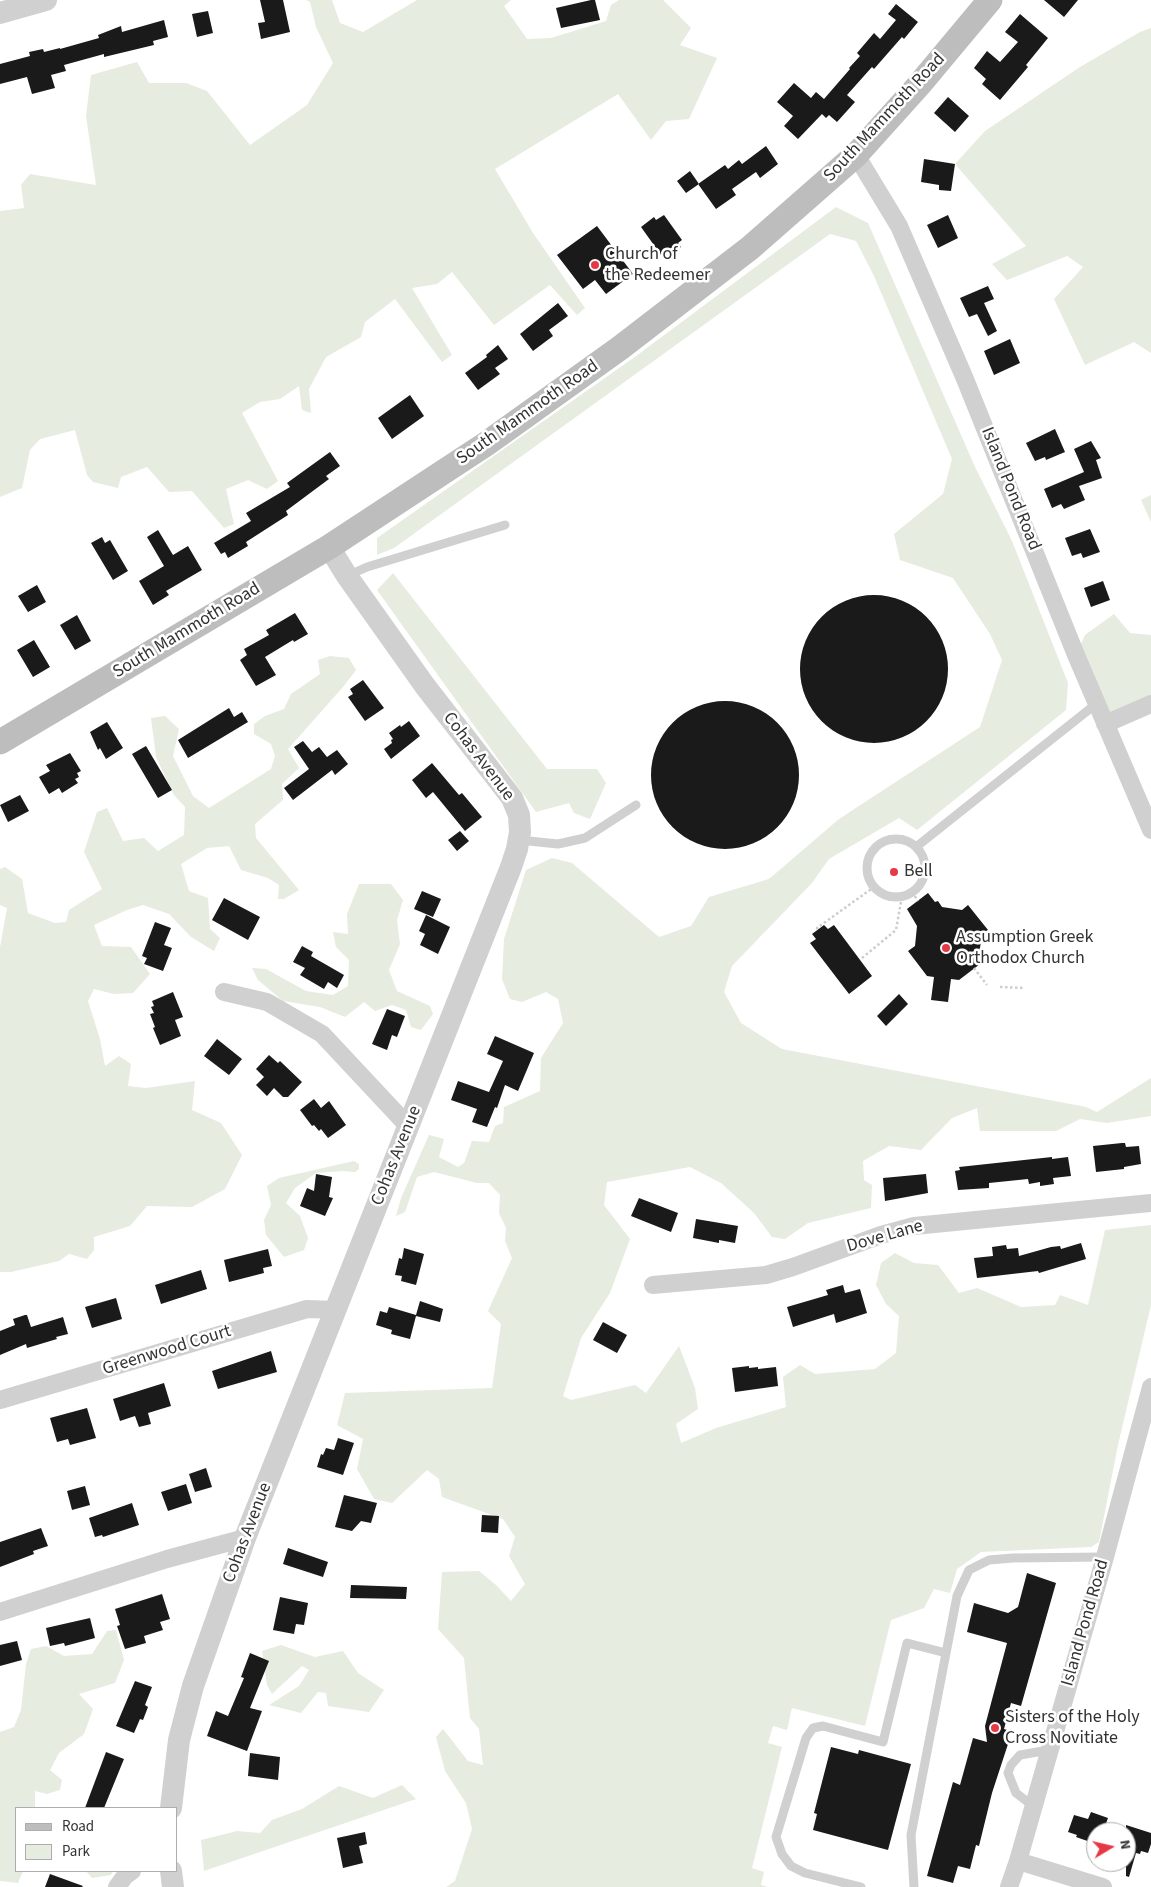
<!DOCTYPE html>
<style>
body{margin:0}
#map{position:relative;width:1151px;height:1887px;overflow:hidden;background:#fff;font-family:"Source Sans 3",sans-serif}
canvas{display:block}
.legend{position:absolute;left:15px;top:1807px;width:162px;height:65px;box-sizing:border-box;background:#fff;border:1px solid #adadad;margin:0;padding:6px 9px;list-style:none;font-size:15px;color:#333}
.legend li{display:flex;align-items:center;gap:10px;height:25px}
.legend b{width:25px;border:1px solid #adadad}
.north{position:absolute;left:1086px;top:1822px;width:50px;height:50px;box-sizing:border-box;background:#fff;border:1px solid #adadad;border-radius:50%;rotate:81deg;font-size:14px;font-weight:700;line-height:20px;text-align:center;color:#333}
.north::after{content:'';display:block;margin:auto;width:18px;height:22px;background:#e63946;clip-path:polygon(50% 0,100% 100%,50% 72%,0 100%)}
</style>
<div id="map">
<canvas width="1151" height="1887"></canvas>
<ul class="legend">
<li><b style="height:6px;background:#bdbdbd"></b>Road</li>
<li><b style="height:14px;background:#e6ecdf"></b>Park</li>
</ul>
<div class="north">N</div>
</div>
<script>
const ctx = document.querySelector('canvas').getContext('2d');
ctx.lineJoin = 'round';
function paint(path, color) {
  ctx.fillStyle = color;
  ctx.fill(path, 'evenodd');
}
function poly(rows) {
  const path = new Path2D();
  for (const r of rows) {
    if (r.length === 3) {
      path.moveTo(r[0] + r[2], r[1]);
      path.arc(r[0], r[1], r[2], 0, 2 * Math.PI);
      continue;
    }
    path.moveTo(r[0], r[1]);
    for (let i = 2; i < r.length; i += 2) path.lineTo(r[i], r[i + 1]);
  }
  return path;
}
function stroke(path, color, width, dash) {
  ctx.strokeStyle = color;
  ctx.lineWidth = width;
  ctx.lineCap = dash ? 'butt' : 'round';
  ctx.setLineDash(dash || []);
  ctx.stroke(path);
}
function write(font, color, halo, rows, align = 'center') {
  ctx.font = font + ' "Source Sans 3",sans-serif';
  ctx.lineWidth = 5;
  ctx.setLineDash([]);
  ctx.textBaseline = 'middle';
  ctx.strokeStyle = halo;
  ctx.fillStyle = color;
  for (const [text, x, y, turn = 0] of rows) {
    ctx.save();
    ctx.translate(x, y);
    ctx.rotate((+turn || 0) * Math.PI / 180);
    ctx.textAlign = isNaN(turn) ? turn : align;
    if (halo) ctx.strokeText(text, 0, 0);
    ctx.fillText(text, 0, 0);
    ctx.restore();
  }
}
paint(poly([
 [306,0,332,0,340,23,363,32,417,0,511,0,504,6,527,39,551,38,606,21,611,5,619,0,663,0,691,28,680,45,717,58,689,119,666,121,651,140,618,94,495,169,533,233,585,308,577,315,550,285,494,325,452,272,437,284,412,288,452,355,442,362,395,299,365,322,361,337,326,357,309,389,311,413,302,410,299,386,280,399,260,402,242,413,278,481,267,489,248,480,226,489,234,524,224,528,192,491,169,492,147,467,121,477,118,488,93,482,87,475,75,430,40,439,30,450,22,488,0,497,0,211,24,208,21,185,30,174,96,185,86,116,91,75,137,62,149,83,186,83,207,91,250,145,307,105,333,63,316,27,310,2],
 [1151,28,1151,353,1134,342,1085,365,1054,299,1083,267,1067,256,1007,280,992,264,1026,246,955,164,985,131,1080,67,1140,32],
 [836,207,868,223,976,469,1012,541,1068,683,1066,710,917,830,899,818,829,859,812,883,732,966,724,992,741,1023,782,1049,1086,1107,1097,1112,1151,1078,1151,1116,1107,1123,1080,1119,1056,1131,980,1131,977,1108,952,1118,921,1150,889,1146,863,1161,864,1180,872,1185,871,1208,808,1223,785,1239,772,1237,754,1213,721,1183,690,1167,607,1182,604,1205,630,1239,610,1293,581,1338,563,1396,571,1400,635,1385,646,1393,679,1346,695,1388,698,1409,676,1424,681,1443,716,1428,786,1407,783,1377,800,1365,815,1374,875,1369,896,1353,899,1316,886,1304,876,1285,881,1263,895,1253,914,1263,938,1265,959,1293,977,1288,1021,1307,1055,1305,1060,1295,1088,1305,1105,1230,1151,1225,1151,1305,1118,1445,1099,1542,1091,1547,981,1552,957,1569,950,1593,934,1589,924,1608,891,1620,865,1726,792,1708,787,1730,773,1726,768,1743,782,1747,752,1868,764,1872,761,1885,768,1887,446,1887,455,1881,472,1829,466,1803,445,1771,436,1737,443,1729,468,1761,483,1765,479,1729,470,1718,464,1658,438,1629,442,1572,479,1571,496,1585,511,1601,525,1584,509,1556,515,1537,503,1519,442,1497,439,1479,427,1470,392,1503,374,1499,357,1469,363,1439,337,1425,345,1393,492,1388,501,1324,488,1311,512,1258,505,1241,506,1228,499,1213,500,1195,489,1183,477,1183,434,1172,417,1177,405,1212,396,1216,401,1198,429,1135,444,1139,439,1157,458,1167,464,1163,472,1141,489,1142,495,1126,503,1123,504,1107,540,1091,541,1058,563,1023,558,999,546,992,522,1002,510,999,502,979,504,939,526,870,552,858,572,863,659,937,691,926,709,897,769,879,839,819,980,727,1002,660,990,634,953,578,900,560,894,534,943,494,952,459,874,276,856,241,830,234,394,548,377,555,377,538,632,359],
 [1151,495,1151,522,1141,500],
 [393,573,547,769,597,769,606,783,590,819,574,813,569,803,536,812,377,590],
 [1114,614,1130,633,1151,635,1151,704,1105,724,1076,655,1085,635],
 [330,656,349,658,356,670,343,687,288,749,299,768,282,784,283,800,255,824,256,838,299,890,284,899,278,899,279,885,268,878,241,870,229,846,207,848,181,864,189,891,208,898,210,929,220,938,214,951,191,937,169,914,143,905,127,910,94,925,102,946,131,947,150,974,133,993,114,994,94,989,88,1001,100,1039,105,1066,119,1056,131,1064,128,1086,146,1088,195,1081,192,1110,221,1123,242,1155,225,1189,192,1207,147,1206,130,1226,94,1237,94,1250,87,1259,69,1254,59,1261,11,1272,0,1272,0,947,7,908,0,905,0,869,5,867,22,879,28,913,55,923,66,922,69,910,102,889,84,852,97,812,107,808,123,841,144,838,158,851,184,835,185,807,174,795,156,757,151,718,165,716,179,729,173,756,193,796,209,808,271,769,275,756,271,744,254,734,254,724,265,716,284,709,291,694,320,674,318,660],
 [359,884,391,884,403,900,397,920,400,944,389,970,397,991,430,1006,433,1014,421,1030,411,1027,406,1010,392,1005,375,1011,364,1002,345,1017,320,1007,283,1001,258,980,252,968,266,969,306,991,333,995,348,986,349,960,336,947,333,932,348,934,347,914],
 [354,1161,359,1164,359,1169,355,1172,343,1171,316,1173,295,1188,286,1203,300,1216,308,1238,304,1250,284,1257,266,1235,264,1220,271,1205,267,1186,279,1178],
 [116,1630,124,1660,115,1683,79,1694,93,1709,84,1734,59,1753,50,1770,62,1780,60,1790,47,1794,35,1791,35,1808,16,1808,16,1871,23,1871,18,1883,0,1881,0,1732,14,1727,21,1710,26,1664,31,1649,46,1646,64,1656,92,1654,107,1631],
 [281,1645,315,1657,343,1651,358,1673,384,1690,369,1712,328,1706,326,1693,318,1692,301,1713,269,1705,299,1686,309,1670,302,1666,272,1694,267,1685,262,1651],
 [402,1785,416,1799,204,1871,201,1840,237,1831,260,1833,272,1820,302,1809,339,1786,373,1798],
 [86,1871,113,1871,111,1875,92,1878]
]), '#e6ecdf');
paint(poly([
 [260,0,283,0,290,32,261,39,258,23,265,22],
 [591,0,595,0,600,20,561,28,556,8],
 [1044,0,1078,0,1064,17],
 [896,4,918,22,904,39,902,37,874,69,872,67,847,95,855,102,837,122,829,115,826,118,822,114,798,139,784,126,793,116,777,102,794,83,811,98,816,92,824,99,850,69,849,68,860,56,857,53,874,33,880,39,896,20,888,14],
 [208,11,213,33,197,37,192,14],
 [1020,14,1048,38,1026,65,1028,67,1000,100,982,84,986,79,974,68,987,51,1000,62,1018,42,1005,32],
 [164,20,168,37,153,41,154,45,104,57,104,54,64,65,66,71,51,75,55,88,32,94,27,77,0,84,0,64,30,56,29,52,43,49,44,52,60,48,60,49,99,38,98,35,121,26,122,32],
 [948,97,969,116,955,132,934,113],
 [766,146,778,164,760,178,756,172,732,189,736,195,716,209,698,184,725,165,728,169,739,160,742,164],
 [924,159,955,164,951,191,939,190,939,185,921,182],
 [690,171,699,184,686,193,677,181],
 [664,215,682,240,678,243,681,247,669,256,665,251,661,255,641,227,654,217,656,220],
 [948,215,958,238,938,248,927,225],
 [597,226,633,274,606,294,595,280,583,289,557,255],
 [988,286,994,299,984,303,997,331,988,336,977,314,969,317,960,298],
 [558,303,568,316,549,330,553,336,533,351,520,334],
 [1010,339,1020,363,994,375,984,351],
 [498,345,508,359,495,368,500,374,478,390,465,373,487,357,486,355],
 [410,395,424,416,392,439,378,418],
 [1055,429,1065,452,1046,460,1045,457,1035,461,1026,443],
 [1091,441,1101,458,1096,460,1102,478,1079,486,1085,500,1064,509,1061,504,1052,508,1044,489,1084,472,1074,449],
 [330,452,340,466,326,476,329,479,286,511,288,515,246,542,248,546,228,558,225,552,221,554,214,543,251,521,246,513,290,487,287,483],
 [1090,529,1100,552,1083,558,1081,553,1072,556,1065,538],
 [158,530,173,555,188,546,202,570,166,591,169,595,153,605,139,581,164,566,147,537],
 [102,537,105,543,110,540,128,571,113,580,91,543],
 [1103,581,1110,600,1091,607,1084,588],
 [37,585,46,602,28,612,18,596],
 [874,669,74],
 [295,613,308,634,294,642,293,640,265,657,276,675,256,686,240,660,247,655,244,649,269,635,266,630],
 [77,615,91,641,75,650,60,625],
 [34,640,50,667,33,677,17,650],
 [363,680,384,708,365,721,348,697,353,694,350,689],
 [725,775,74],
 [229,708,234,717,242,712,248,722,188,758,178,740],
 [409,721,420,736,391,759,384,749,392,743,391,740,393,739,389,733,400,725,401,727],
 [107,722,123,748,106,759,100,748,98,750,90,732],
 [303,741,312,752,319,747,327,757,337,750,348,764,335,775,332,770,293,800,284,788,309,769,294,747],
 [146,746,172,790,158,798,132,754],
 [70,753,81,771,77,773,79,777,75,779,78,783,62,793,59,788,49,794,39,777,50,771,46,765],
 [432,763,459,795,462,793,482,817,465,831,433,792,426,798,412,780],
 [20,795,29,811,8,822,0,805],
 [460,831,469,841,457,851,448,840],
 [422,891,441,899,433,917,414,909],
 [928,893,935,902,938,901,942,907,962,910,968,905,988,930,982,934,979,955,984,961,959,980,951,979,948,1002,931,1000,934,977,927,976,908,951,915,946,917,926,907,909],
 [224,898,260,917,248,940,212,920],
 [426,915,450,927,438,954,420,945,425,934,419,931],
 [155,922,171,928,164,945,172,948,163,971,144,964,147,958,142,956],
 [824,925,828,929,834,925,872,976,849,994,810,943,816,939,812,934],
 [302,946,313,952,311,956,344,975,337,988,328,982,324,989,300,975,305,968,293,962],
 [173,992,183,1017,175,1020,181,1036,160,1045,153,1028,155,1027,150,1014,154,1013,151,1007,154,1006,152,1001],
 [899,994,908,1004,886,1026,877,1016],
 [387,1009,405,1016,397,1037,392,1035,387,1050,372,1044],
 [495,1036,534,1053,518,1091,505,1085,497,1108,495,1107,487,1127,472,1122,477,1109,451,1100,458,1081,489,1092,503,1061,487,1054],
 [217,1039,242,1059,229,1075,204,1056],
 [269,1055,278,1063,280,1061,302,1082,288,1097,283,1097,274,1088,267,1096,256,1085,264,1077,256,1069],
 [314,1099,321,1108,329,1101,346,1125,328,1138,321,1129,319,1131,314,1125,312,1126,300,1110],
 [1122,1143,1125,1143,1126,1147,1139,1146,1141,1164,1124,1167,1124,1169,1096,1172,1093,1146],
 [1052,1157,1052,1159,1068,1157,1071,1176,1053,1178,1054,1184,1040,1186,1040,1182,1029,1184,1028,1179,989,1183,989,1188,958,1190,955,1171,960,1170,959,1167],
 [316,1174,332,1177,329,1197,333,1198,325,1216,300,1206,307,1188,314,1191],
 [926,1174,928,1193,885,1201,883,1178],
 [639,1198,678,1213,671,1232,631,1216],
 [696,1219,738,1226,735,1243,719,1240,719,1243,693,1238],
 [1081,1243,1086,1259,1039,1273,1038,1271,977,1278,974,1258,993,1256,992,1247,1006,1245,1007,1249,1018,1248,1019,1256,1051,1247,1060,1246,1061,1249],
 [404,1248,424,1254,416,1285,401,1281,402,1276,395,1275,399,1258,402,1259],
 [268,1249,272,1266,263,1268,264,1273,229,1282,224,1260],
 [201,1270,207,1289,161,1304,155,1285],
 [843,1285,845,1293,860,1289,867,1313,836,1323,834,1314,793,1327,787,1307,828,1295,826,1290],
 [116,1298,122,1319,92,1328,85,1307],
 [420,1301,443,1309,440,1322,416,1316,410,1339,391,1334,392,1330,376,1325,380,1311,387,1313,389,1307,416,1315],
 [25,1315,27,1315,31,1327,63,1317,68,1334,56,1337,57,1339,27,1348,26,1344,0,1355,0,1331,15,1325,13,1319],
 [603,1322,627,1335,617,1353,593,1340],
 [271,1351,277,1372,218,1389,212,1371],
 [749,1366,749,1368,758,1367,758,1369,776,1367,778,1386,735,1392,732,1368],
 [164,1383,171,1406,148,1413,151,1424,139,1427,135,1416,120,1421,113,1399],
 [87,1408,96,1438,70,1445,68,1439,57,1442,50,1418],
 [338,1438,354,1443,343,1475,317,1467,321,1454,323,1455,326,1448,334,1450],
 [206,1468,212,1487,195,1492,189,1474],
 [186,1484,192,1503,168,1511,161,1492],
 [85,1486,90,1505,72,1510,67,1491],
 [344,1495,377,1503,371,1523,361,1521,352,1531,335,1527],
 [132,1503,139,1525,103,1537,102,1535,95,1537,89,1518],
 [482,1515,499,1516,498,1533,481,1532],
 [41,1528,48,1546,33,1551,34,1554,0,1567,0,1542],
 [288,1548,328,1562,323,1577,283,1564],
 [1027,1573,1056,1583,1021,1706,1011,1703,1004,1729,1007,1730,1004,1740,1009,1741,992,1793,979,1846,976,1845,970,1869,958,1866,953,1883,927,1876,953,1782,960,1785,973,1738,987,1742,985,1726,1007,1643,967,1632,974,1603,1008,1613,1018,1607],
 [351,1585,407,1587,406,1599,350,1598],
 [162,1594,170,1619,160,1622,163,1630,144,1636,146,1643,125,1649,117,1626,120,1625,115,1609],
 [280,1597,308,1603,304,1625,296,1624,294,1634,273,1630],
 [90,1618,95,1638,65,1646,64,1643,50,1646,46,1628],
 [17,1641,22,1660,0,1666,0,1645],
 [250,1653,269,1661,250,1708,262,1711,247,1751,207,1736,216,1711,228,1716,244,1678,241,1677],
 [135,1681,152,1687,145,1705,148,1707,143,1720,140,1719,134,1733,116,1726],
 [831,1747,858,1754,859,1750,911,1764,888,1850,813,1830,817,1814,814,1813],
 [106,1752,124,1759,104,1808,85,1808],
 [250,1753,280,1757,278,1780,248,1776],
 [1091,1812,1108,1818,1103,1832,1096,1832,1096,1844,1076,1837,1077,1835,1068,1832,1074,1815,1088,1819],
 [1126,1825,1151,1833,1151,1844,1148,1853,1141,1851,1140,1854,1136,1853,1129,1877,1126,1876],
 [365,1832,367,1844,359,1846,363,1863,343,1868,337,1838],
 [50,1874,83,1886,82,1887,45,1887]
]), '#1a1a1a');
stroke(poly([
 [912,892,918,901],
 [818,929,817,928,874,887],
 [862,958,896,930,902,896],
 [974,968,987,985],
 [1000,987,1024,988]
]), '#cdcdcd', 2.5, [2.5, 2.5]);
stroke(poly([
 [347,576,367,567,505,525],
 [896,868,29],
 [519,840,558,844,585,838,636,805],
 [916,847,1096,704],
 [1033,1806,1016,1793,1008,1773,1011,1765,1020,1755,1049,1750],
 [861,1887,805,1873,791,1866,782,1854,776,1837,806,1738,813,1728,823,1726,883,1742,907,1643,946,1653],
 [914,1887,911,1835,957,1596,969,1570,989,1560,1013,1558,1105,1557]
]), '#d0d0d0', 9);
stroke(poly([
 [856,155,899,226,965,379,1076,655,1151,830],
 [1105,724,1151,704],
 [224,992,267,1002,322,1034,409,1127],
 [653,1285,766,1275,793,1267,881,1235,914,1226,1151,1203],
 [0,1400,307,1309,335,1310],
 [0,1612,167,1559,245,1538],
 [1018,1861,1103,1887],
 [117,1887,125,1876,132,1871],
 [1009,1887,1018,1861,1105,1557,1151,1387]
]), '#d0d0d0', 18);
stroke(poly([
 [0,13,46,0],
 [171,1808,179,1740,193,1686,245,1538,511,867,517,849,520,832,519,815,512,798,425,686,347,576,329,547],
 [171,1871,173,1887]
]), '#d0d0d0', 22);
stroke(poly([
 [0,742,329,547,486,444,620,348,750,248,856,155,919,85,990,0]
]), '#bdbdbd', 25);
for (const [x, y, r, color] of [
 [595,265,5,"#e63946"],
 [894,872,5,"#e63946"],
 [946,948,5,"#e63946"],
 [995,1728,5,"#e63946"]
]) {
  const dot = new Path2D();
  dot.arc(x, y, r, 0, 2 * Math.PI);
  ctx.fillStyle = color;
  ctx.fill(dot);
  stroke(dot, '#fff', 2);
}
write('18px', '#333', '#fff', [
 ["South Mammoth Road",885,118,-47],
 ["South Mammoth Road",528,413,-35],
 ["Island Pond Road",1010,489,68],
 ["South Mammoth Road",187,631,-31],
 ["Cohas Avenue",478,757,53],
 ["Cohas Avenue",397,1156,-68],
 ["Dove Lane",885,1237,-16],
 ["Greenwood Court",167,1351,-17],
 ["Cohas Avenue",248,1533,-69],
 ["Island Pond Road",1086,1623,-74]
]);
write('18px', '#333', '#fff', [
 ["Church of",605,255],
 ["the Redeemer",605,276],
 ["Bell",904,872],
 ["Assumption Greek",956,938],
 ["Orthodox Church",956,959],
 ["Sisters of the Holy",1005,1718],
 ["Cross Novitiate",1005,1739]
], 'left');
</script>
